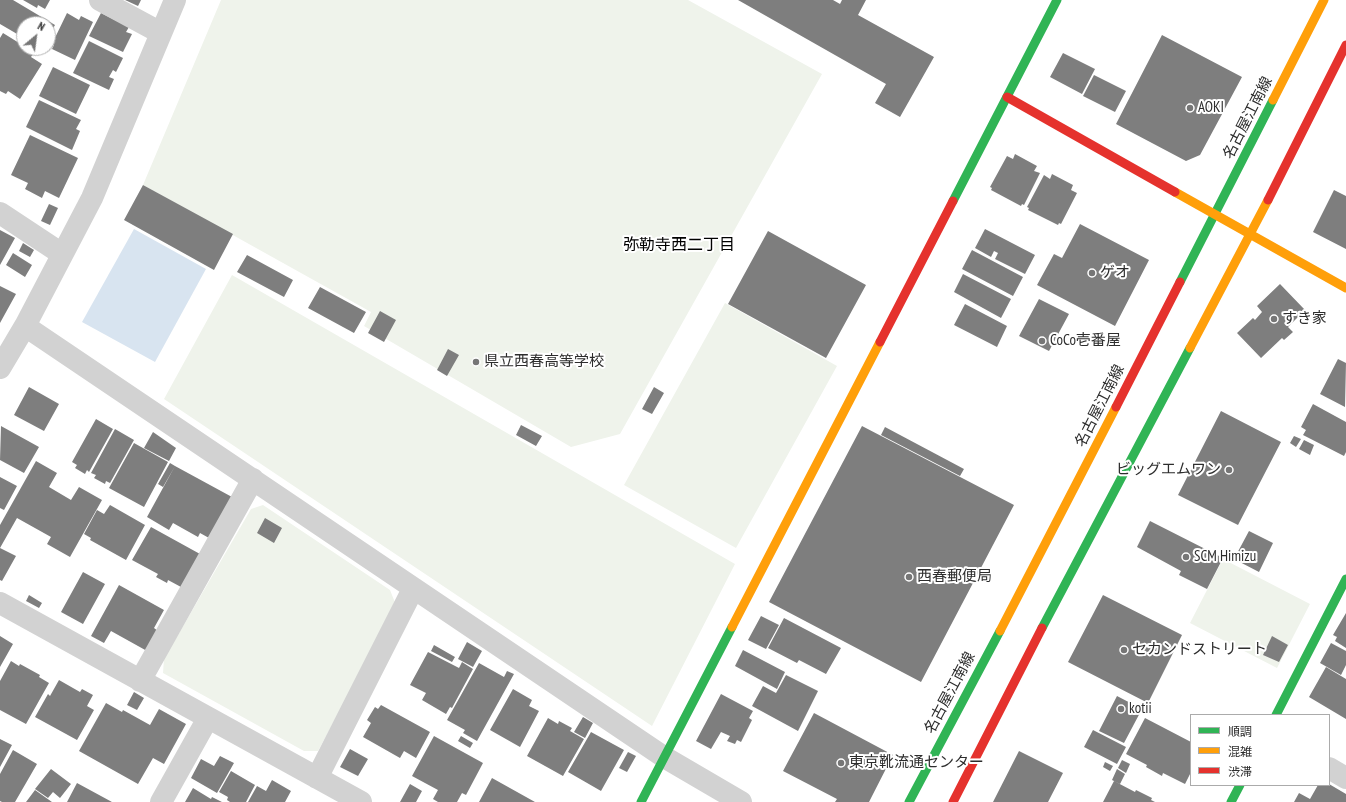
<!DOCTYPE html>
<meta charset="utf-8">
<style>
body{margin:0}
#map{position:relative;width:1346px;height:802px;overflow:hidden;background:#fff;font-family:"PT Sans Narrow","Noto Sans JP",sans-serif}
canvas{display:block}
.legend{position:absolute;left:1190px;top:714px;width:140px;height:72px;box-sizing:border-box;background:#fff;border:1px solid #ababab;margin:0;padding:5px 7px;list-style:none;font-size:12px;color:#2d2d2d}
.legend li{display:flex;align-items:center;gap:8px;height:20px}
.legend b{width:20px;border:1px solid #ababab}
.north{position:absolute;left:16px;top:16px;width:40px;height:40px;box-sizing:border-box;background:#fff;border:1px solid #ababab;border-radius:50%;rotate:29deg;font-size:11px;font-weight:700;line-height:16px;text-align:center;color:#2d2d2d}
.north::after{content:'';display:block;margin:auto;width:14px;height:18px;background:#767676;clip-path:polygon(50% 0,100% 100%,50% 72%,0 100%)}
</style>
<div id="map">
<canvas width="1346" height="802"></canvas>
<ul class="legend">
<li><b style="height:5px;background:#30b455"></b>順調</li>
<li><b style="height:5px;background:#ff9f0a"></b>混雑</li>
<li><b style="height:5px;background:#e5322d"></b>渋滞</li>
</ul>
<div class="north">N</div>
</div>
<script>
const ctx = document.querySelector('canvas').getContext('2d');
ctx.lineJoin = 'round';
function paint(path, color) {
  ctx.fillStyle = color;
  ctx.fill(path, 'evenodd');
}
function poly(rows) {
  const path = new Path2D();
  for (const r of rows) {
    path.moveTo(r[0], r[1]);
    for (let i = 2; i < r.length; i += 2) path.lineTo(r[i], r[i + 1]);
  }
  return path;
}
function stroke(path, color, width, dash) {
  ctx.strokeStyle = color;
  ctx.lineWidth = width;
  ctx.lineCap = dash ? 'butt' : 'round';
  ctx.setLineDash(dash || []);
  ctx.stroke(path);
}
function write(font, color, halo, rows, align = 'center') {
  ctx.font = font + ' "PT Sans Narrow","Noto Sans JP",sans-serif';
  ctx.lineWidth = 4;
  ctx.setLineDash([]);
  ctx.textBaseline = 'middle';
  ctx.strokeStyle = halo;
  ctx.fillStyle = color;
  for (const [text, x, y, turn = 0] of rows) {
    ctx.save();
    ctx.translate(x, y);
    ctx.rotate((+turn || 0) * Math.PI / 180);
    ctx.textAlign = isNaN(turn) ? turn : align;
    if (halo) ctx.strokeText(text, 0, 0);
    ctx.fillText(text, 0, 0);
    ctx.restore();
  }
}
paint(poly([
 [221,0,688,0,822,74,620,434,571,447,364,326,371,312,143,185],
 [232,275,735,564,652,726,164,399],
 [725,303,837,366,736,548,624,485],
 [263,505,390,590,396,605,318,751,304,751,163,673,164,659,251,509],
 [1223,559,1310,604,1277,668,1190,623]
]), '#eff3eb');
paint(poly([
 [134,229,206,269,155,362,82,322]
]), '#d8e4f0');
paint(poly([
 [0,0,13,0,55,25,48,37,48,24,24,24,24,38,0,24],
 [23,0,50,0,45,9,38,5,37,8],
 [125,0,141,0,138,6],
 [738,0,833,0,840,4,842,0,866,0,858,15,934,57,900,117,875,103,886,84],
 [67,13,79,20,81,16,93,22,75,60,52,49,54,45,52,44],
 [101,13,129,27,126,32,132,34,123,52,89,36],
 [3,33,24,46,24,48,28,48,34,52,31,57,42,64,20,99,8,91,6,94,0,91,0,38],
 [1162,35,1242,77,1200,155,1186,161,1116,124],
 [89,41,123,58,116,72,113,70,109,77,114,79,109,90,73,73],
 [1063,53,1095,69,1082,94,1050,77],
 [53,67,90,85,76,114,39,96],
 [1094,75,1126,91,1115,112,1083,96],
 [39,100,81,120,76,129,80,131,72,150,26,127],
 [30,135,78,158,59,198,45,191,42,198,25,189,28,183,11,175],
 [1015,154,1037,166,1034,171,1040,173,1024,205,1022,204,1021,206,991,190,992,188,990,187,1007,156,1013,159],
 [1052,174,1073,185,1071,190,1077,193,1061,224,1059,223,1058,225,1028,210,1029,208,1027,207,1044,175,1050,179],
 [143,185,233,234,214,270,124,220],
 [1334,190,1346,196,1346,249,1313,232],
 [49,204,58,208,50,225,41,221],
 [1080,224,1149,260,1115,326,1037,285,1054,254,1062,258],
 [985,229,1035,255,1025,274,995,259,998,253,994,251,991,257,975,248],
 [0,230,15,238,0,265],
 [768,231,866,285,826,358,728,304],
 [23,243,34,250,30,257,19,251],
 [972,250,1023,277,1013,296,962,269],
 [13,253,32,265,25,277,6,265],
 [247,255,293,280,284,297,237,272],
 [963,274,1011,299,1001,318,954,292],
 [1280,284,1305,310,1288,327,1293,332,1284,340,1282,338,1261,358,1237,333,1253,318,1255,320,1262,312,1257,306],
 [0,286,16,294,0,323],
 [320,287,366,312,354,333,308,308],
 [1039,299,1069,314,1049,351,1019,336],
 [965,304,1007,326,997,347,954,325],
 [380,311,396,320,384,342,368,333],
 [448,349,459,355,447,376,437,370],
 [1338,359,1346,363,1345,407,1320,394],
 [29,387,59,404,44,431,14,415],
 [654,387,664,393,652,414,642,409],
 [1313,404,1346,422,1346,452,1344,456,1303,435,1306,430,1301,427],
 [1221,411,1281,442,1238,525,1178,495],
 [96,419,113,429,89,472,87,470,85,474,75,468,77,465,72,462],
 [521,425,542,436,536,446,516,435],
 [1,426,39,447,24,473,0,460],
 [862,426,1014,505,921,682,769,602],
 [885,427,964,469,960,476,881,435],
 [115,429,134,440,110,483,106,481,105,484,94,478,96,475,91,473],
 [153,432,176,448,169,461,144,448],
 [1294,436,1301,439,1296,447,1290,443],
 [1304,440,1314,445,1310,455,1299,449],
 [134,443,168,462,144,507,109,488],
 [36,461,57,473,49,487,71,500,79,487,102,500,70,557,47,544,51,537,17,518,0,548,16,556,2,581,0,580,0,525],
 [170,463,175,466,163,487,158,484],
 [175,466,232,497,209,538,200,533,198,537,173,523,169,530,147,517],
 [0,477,17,486,4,510,0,508],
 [110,505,145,525,126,560,90,540,91,538,84,534,97,510,104,514],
 [265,518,282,528,274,543,257,533],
 [1150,521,1223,558,1207,589,1179,575,1181,571,1137,547],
 [151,527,200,554,181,587,168,580,167,583,156,577,158,574,132,560],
 [1249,531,1273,543,1259,572,1234,559],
 [83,572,105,584,83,624,61,612],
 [119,585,164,610,154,628,158,631,147,651,111,631,104,643,91,636],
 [29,595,42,603,39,608,26,601],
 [1103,595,1182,635,1148,703,1068,662],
 [1346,613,1346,648,1335,641,1337,637,1333,635],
 [761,616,779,625,766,649,748,640],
 [784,618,841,648,826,674,799,660,797,663,768,648],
 [0,636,13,644,0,667],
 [1272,636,1288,645,1279,662,1263,655],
 [467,642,482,651,473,667,458,659],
 [1331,643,1346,651,1346,665,1341,675,1320,663],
 [434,645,455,657,452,662,431,651],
 [743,650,785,672,777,689,735,666],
 [428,652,459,668,462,662,473,669,452,708,450,707,446,714,422,700,426,693,410,685],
 [11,661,19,666,20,664,40,675,39,677,49,683,26,724,0,710,0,681],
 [479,663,504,677,507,671,514,674,477,741,463,733,465,730,447,720],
 [1326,667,1346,679,1346,719,1309,697],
 [786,675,818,691,798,731,752,706,763,686,776,693],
 [59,680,80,692,82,689,93,695,87,706,94,710,77,740,35,717,48,694,50,696],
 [513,689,532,700,529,706,539,711,520,747,490,730],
 [134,692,144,698,137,710,127,705],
 [721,694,753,711,749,718,752,720,741,742,737,740,735,744,727,741,730,736,721,732,711,749,696,741],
 [1117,696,1142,709,1124,743,1099,731],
 [106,703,122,712,123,710,150,725,159,709,186,724,164,764,153,758,138,784,79,751],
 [381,705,430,732,416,758,404,751,400,758,363,737,371,723,367,720,375,707,378,709],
 [814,713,893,755,869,802,835,802,837,799,783,771],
 [583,717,593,723,585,738,574,732],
 [548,718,558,724,559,721,572,728,570,731,584,739,563,776,527,756],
 [1145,718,1191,742,1191,772,1185,784,1163,773,1162,776,1146,767,1147,765,1126,754],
 [1093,730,1126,747,1117,764,1084,747],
 [591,732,624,750,601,791,568,772],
 [434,736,483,763,466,795,462,793,457,802,438,802,433,799,438,790,412,776],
 [461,736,473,743,470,748,458,741],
 [0,739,12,745,0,767],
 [350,749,368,759,358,776,340,767],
 [13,750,37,764,15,802,2,802,0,801,0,774],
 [1019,751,1063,773,1048,802,993,802],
 [628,752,636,756,627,772,619,768],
 [220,756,234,763,217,793,191,778,201,759,214,766],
 [1122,760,1130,764,1126,773,1118,768],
 [1105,762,1113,766,1110,771,1103,767],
 [51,769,71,784,60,798,53,792,48,798,35,789],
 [1117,769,1125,774,1120,784,1112,780],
 [231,771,255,785,246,802,230,802,227,800,228,797,219,792],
 [492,778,535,802,479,802],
 [272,780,291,791,285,802,248,802,257,786,266,791],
 [1114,781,1135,792,1136,790,1152,798,1151,800,1155,802,1103,802],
 [77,783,112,802,67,802],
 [410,784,422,791,416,802,400,802],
 [1329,784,1346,794,1346,802,1294,802,1299,793,1310,799,1318,785],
 [193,788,211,799,212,797,222,802,185,802],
 [35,790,52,802,26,802]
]), '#7e7e7e');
stroke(poly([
 [100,0,161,33],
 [0,213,62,254],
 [25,326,664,757,741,802],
 [0,368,25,326,92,198,175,0],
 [0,603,361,802],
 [140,681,253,479],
 [1329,768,1346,778],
 [317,778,413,589],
 [161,802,208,718]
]), '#d2d2d2', 22);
stroke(poly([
 [953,201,1057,0],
 [1180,282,1273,100],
 [1042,628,1190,348],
 [1276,715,1346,579],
 [641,802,732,627],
 [909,802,1000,631],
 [1231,802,1240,785]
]), '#30b455', 9);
stroke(poly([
 [1273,100,1324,0],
 [1175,192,1346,288],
 [1190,348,1268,200],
 [732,627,880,342],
 [1000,631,1116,407]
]), '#ff9f0a', 9);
stroke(poly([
 [1007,97,1175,192],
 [1268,200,1346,45],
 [880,342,953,201],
 [1116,407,1180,282],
 [953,802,1042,628]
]), '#e5322d', 9);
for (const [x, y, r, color] of [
 [1190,108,4,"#767676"],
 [1092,273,4,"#767676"],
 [1274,319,4,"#767676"],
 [1042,341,4,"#767676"],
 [476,362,4,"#767676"],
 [1229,470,4,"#767676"],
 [1186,557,4,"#767676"],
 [909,577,4,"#767676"],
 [1124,650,4,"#767676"],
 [1121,709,4,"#767676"],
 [841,763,4,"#767676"]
]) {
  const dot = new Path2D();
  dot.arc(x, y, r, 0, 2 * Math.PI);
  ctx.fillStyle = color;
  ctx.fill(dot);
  stroke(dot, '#fff', 1.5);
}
write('15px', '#2d2d2d', '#fff', [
 ["AOKI",1198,108],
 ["ゲオ",1100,273],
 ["すき家",1282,319],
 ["CoCo壱番屋",1050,341],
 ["県立西春高等学校",484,362],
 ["ビッグエムワン",1221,470,"right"],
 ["SCM Himizu",1194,557],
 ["西春郵便局",917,577],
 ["セカンドストリート",1132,650],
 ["kotii",1129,709],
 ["東京靴流通センター",849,763]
], 'left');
write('15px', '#2d2d2d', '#fff', [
 ["名古屋江南線",1248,118,-63],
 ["名古屋江南線",1100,406,-63],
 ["名古屋江南線",950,693,-62]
]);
write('16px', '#000', '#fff', [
 ["弥勒寺西二丁目",679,245]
]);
</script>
